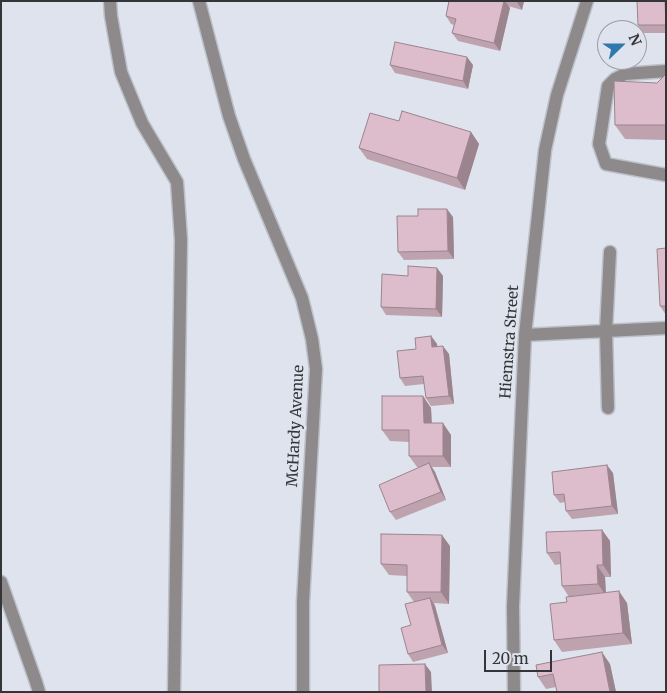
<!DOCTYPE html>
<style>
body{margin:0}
#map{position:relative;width:667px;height:693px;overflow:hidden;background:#dee3ed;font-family:Merriweather,serif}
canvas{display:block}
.frame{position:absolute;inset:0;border:2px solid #333539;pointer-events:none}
.north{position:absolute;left:597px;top:20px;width:50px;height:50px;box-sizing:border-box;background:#dee3ed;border:1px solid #9a9da5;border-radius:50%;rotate:68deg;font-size:14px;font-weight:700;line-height:20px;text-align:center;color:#333539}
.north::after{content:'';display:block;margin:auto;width:18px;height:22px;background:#2f79ad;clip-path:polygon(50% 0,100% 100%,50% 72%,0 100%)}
.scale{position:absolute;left:484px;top:650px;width:68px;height:22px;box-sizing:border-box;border:2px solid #333539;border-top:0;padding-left:6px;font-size:15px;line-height:18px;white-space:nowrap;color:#333539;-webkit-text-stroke:4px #dee3ed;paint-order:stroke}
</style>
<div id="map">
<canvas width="667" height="693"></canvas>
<div class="frame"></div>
<div class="north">N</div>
<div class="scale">20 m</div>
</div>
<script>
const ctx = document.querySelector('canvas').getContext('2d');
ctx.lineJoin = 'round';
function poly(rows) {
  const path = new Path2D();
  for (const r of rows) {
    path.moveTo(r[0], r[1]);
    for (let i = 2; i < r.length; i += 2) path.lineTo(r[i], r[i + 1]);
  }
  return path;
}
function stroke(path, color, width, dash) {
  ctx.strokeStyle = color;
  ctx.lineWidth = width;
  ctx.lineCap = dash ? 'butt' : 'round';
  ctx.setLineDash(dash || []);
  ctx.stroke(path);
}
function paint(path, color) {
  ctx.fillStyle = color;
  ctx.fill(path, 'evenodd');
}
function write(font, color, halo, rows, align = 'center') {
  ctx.font = font + ' Merriweather,serif';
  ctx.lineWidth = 5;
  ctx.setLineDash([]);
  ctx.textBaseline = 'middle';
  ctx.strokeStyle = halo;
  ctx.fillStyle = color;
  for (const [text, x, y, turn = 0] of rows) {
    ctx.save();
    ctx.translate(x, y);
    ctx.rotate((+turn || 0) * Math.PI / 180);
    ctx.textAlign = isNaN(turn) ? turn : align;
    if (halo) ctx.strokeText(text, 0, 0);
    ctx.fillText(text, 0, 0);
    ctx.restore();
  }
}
const minor = poly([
 [110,1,111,16,121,72,142,123,177,182,181,240,174,692],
 [199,1,229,116,244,159,302,298,312,339,316,369,303,602,303,692],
 [666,71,625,74,615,79,608,86,599,144,606,164,666,175],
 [525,335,666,328],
 [608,408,606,331,610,252],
 [1,582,36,682,39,692],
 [514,692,513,607,525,335,545,150,557,95,587,1]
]);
stroke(minor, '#bcc0c9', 15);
stroke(minor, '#8e898a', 12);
paint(poly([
 [449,1,524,1,522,10,508,6,510,8,500,51,458,41,452,33,454,25,451,24,446,16],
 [666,1,666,33,643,33,638,25],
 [390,65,473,65,468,89,395,73],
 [666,74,666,140,625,139,615,125],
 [399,121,471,132,479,144,465,190,367,159,359,148],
 [453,217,454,259,404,260,398,252],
 [666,248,666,315,660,306],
 [437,268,443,276,442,317,386,315,381,307,408,276],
 [431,336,437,344,437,347,449,354,454,404,431,406,426,398,424,384,405,386,400,378,416,349],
 [423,396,431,408,432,423,451,435,451,467,432,467,435,472,446,500,396,520,390,512,421,467,417,467,409,456,409,442,390,441,382,430],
 [613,473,618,514,572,519,566,511,565,502,560,503,554,495],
 [602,530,610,541,611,577,605,577,606,593,627,603,632,644,562,652,554,640,567,602,569,597,562,586,561,564,555,565,547,553],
 [450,546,449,604,434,603,435,606,448,653,413,662,408,654,414,602,407,592,407,576,389,575,381,564],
 [610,664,616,692,557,692,556,687,546,689,538,677,536,665]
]), '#bea3af');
paint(poly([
 [504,1,505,1,510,8,500,51,494,43],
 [517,1,524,1,522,10,517,2],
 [467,57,473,65,468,89,463,81],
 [471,132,479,144,465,190,457,178],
 [447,209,453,217,454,259,448,251],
 [437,268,443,276,442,317,436,309],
 [431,336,437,344,438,355,432,347],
 [443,346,449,354,454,404,449,396],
 [423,396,431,408,432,434,424,423],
 [443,423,451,435,451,467,443,456],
 [429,463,435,472,446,500,441,492],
 [607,465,613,473,618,514,612,506],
 [602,530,610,541,611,577,603,565],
 [442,535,450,546,449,604,441,592],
 [597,565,605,577,606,596,598,584],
 [619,591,627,603,632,644,623,633],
 [430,598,435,606,448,653,442,645],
 [602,652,610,664,616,692,610,692],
 [425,664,431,672,432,692,426,692]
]), '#9b848e');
const building = poly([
 [449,1,504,1,494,43,452,33,456,19,446,16,449,1],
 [637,1,665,1,666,25,638,25,637,1],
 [395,42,467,57,463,81,390,65,395,42],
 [666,74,666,125,615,125,614,81,657,83,666,74],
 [402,111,471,132,457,178,359,148,370,113,399,121,402,111],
 [418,209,447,209,448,251,398,252,397,216,418,216,418,209],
 [666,248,666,306,660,306,657,249,666,248],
 [408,266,437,268,436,309,381,307,382,274,408,276,408,266],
 [431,336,432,347,443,346,449,396,426,398,423,376,400,378,397,351,416,349,415,338,431,336],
 [382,396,423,396,424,423,443,423,443,456,409,456,409,430,382,430,382,396],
 [429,463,441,492,390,512,379,485,429,463],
 [607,465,612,506,566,511,564,494,554,495,552,472,607,465],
 [602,530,603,565,597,565,598,584,562,586,560,552,547,553,546,532,602,530],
 [381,534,442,535,441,592,407,592,407,565,381,564,381,534],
 [619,591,623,633,554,640,550,604,567,602,566,597,619,591],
 [430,598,442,645,408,654,401,628,411,625,405,604,430,598],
 [602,652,610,692,557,692,553,674,538,677,536,665,602,652],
 [425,664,426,692,379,692,379,665,425,664]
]);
paint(building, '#ddbdcb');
stroke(building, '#9b848e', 1);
write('15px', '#333539', '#dee3ed', [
 ["Hiemstra Street",510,342,-86],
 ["McHardy Avenue",296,426,-87]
]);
</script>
